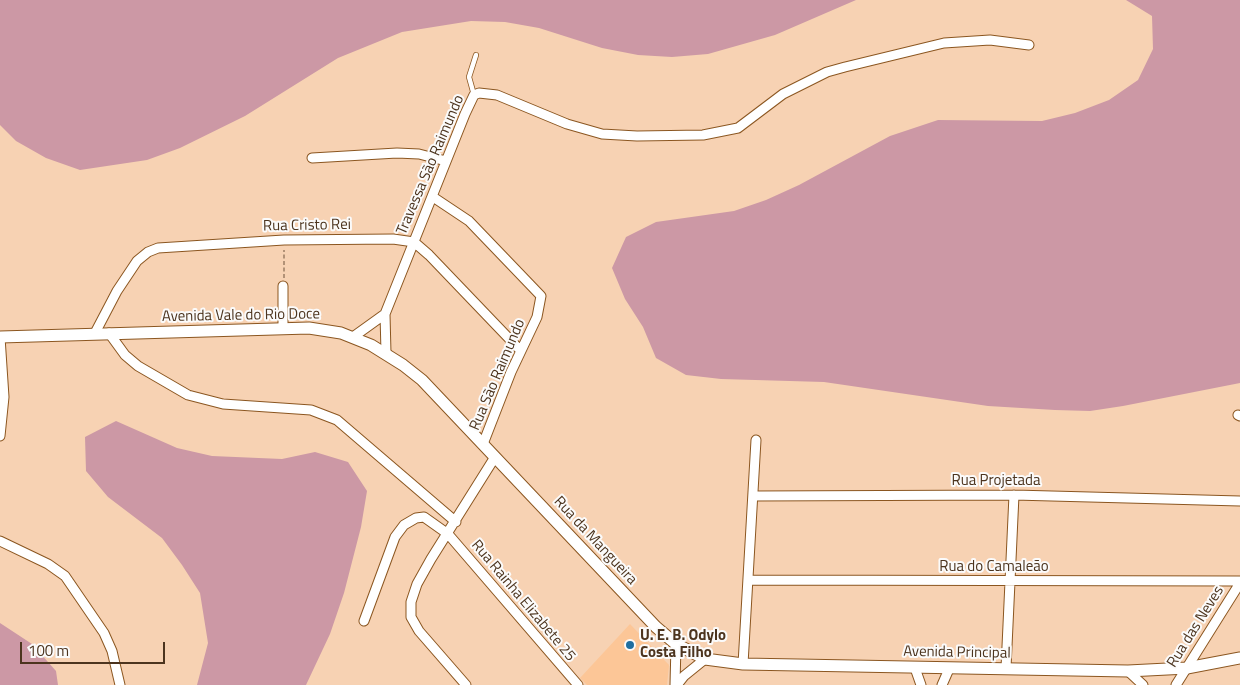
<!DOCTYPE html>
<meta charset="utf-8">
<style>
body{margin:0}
#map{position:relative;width:1240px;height:685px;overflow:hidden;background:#f7d2b3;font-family:"Titillium Web",sans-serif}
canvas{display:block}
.scale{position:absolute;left:20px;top:642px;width:145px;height:22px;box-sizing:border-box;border:2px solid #4c341e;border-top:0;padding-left:6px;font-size:15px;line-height:18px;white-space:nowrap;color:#4c341e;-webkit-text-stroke:4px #fbfbfb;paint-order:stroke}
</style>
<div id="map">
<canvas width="1240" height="685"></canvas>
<div class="scale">100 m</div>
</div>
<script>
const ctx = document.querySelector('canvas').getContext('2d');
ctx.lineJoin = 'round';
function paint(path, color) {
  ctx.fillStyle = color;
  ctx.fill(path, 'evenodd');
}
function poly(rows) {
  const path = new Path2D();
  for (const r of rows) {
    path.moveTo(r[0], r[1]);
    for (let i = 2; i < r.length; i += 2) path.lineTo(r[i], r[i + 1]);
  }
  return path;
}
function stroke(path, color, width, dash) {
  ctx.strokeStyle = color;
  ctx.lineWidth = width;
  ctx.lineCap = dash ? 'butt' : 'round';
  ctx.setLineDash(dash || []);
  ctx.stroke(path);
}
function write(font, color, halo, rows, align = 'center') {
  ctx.font = font + ' "Titillium Web",sans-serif';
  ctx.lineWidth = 4;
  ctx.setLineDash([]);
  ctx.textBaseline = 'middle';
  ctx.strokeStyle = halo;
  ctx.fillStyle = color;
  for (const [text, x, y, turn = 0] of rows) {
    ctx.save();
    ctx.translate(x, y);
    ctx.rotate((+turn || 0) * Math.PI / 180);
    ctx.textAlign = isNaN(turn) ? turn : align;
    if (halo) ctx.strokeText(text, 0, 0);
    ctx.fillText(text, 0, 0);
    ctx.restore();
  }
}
paint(poly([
 [630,624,669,665,667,685,587,685,580,678]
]), '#fcc697');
paint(poly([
 [0,0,856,0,775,35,708,54,672,57,638,55,602,48,539,28,505,22,471,21,402,32,338,58,245,116,180,148,147,160,80,170,46,158,16,141,0,125],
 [1126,0,1240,0,1240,383,1123,406,1090,411,1055,410,988,406,824,382,721,379,686,375,656,358,643,327,625,299,612,268,626,237,656,222,734,211,766,200,799,185,890,136,938,120,1042,121,1075,113,1109,100,1138,80,1153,49,1152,16],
 [116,421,177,448,212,456,282,459,315,452,348,462,367,491,361,527,344,593,330,634,306,685,197,685,208,643,200,593,182,565,162,538,108,497,86,471,85,437],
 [0,623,32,644,56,671,58,685,0,685]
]), '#cc98a5');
const service = poly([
 [474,95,469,77,476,55]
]);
const minor = poly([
 [312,158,397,153,419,154,446,161],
 [433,197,469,221,541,296,537,317,511,372,483,444],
 [283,328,283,286],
 [95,333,117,291,137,261,148,252,158,248,284,240,393,239,414,242,429,255,520,350],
 [109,333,125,355,138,366,188,395,223,404,311,410,337,420,456,522],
 [353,337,385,314],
 [386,353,385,314,465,114,474,95,479,93,497,95,567,124,602,134,637,136,703,135,738,128,783,94,827,72,845,67,944,43,990,40,1029,45],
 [1238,415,1240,416],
 [0,436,4,397,0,337],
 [753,496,1014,495,1240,501],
 [0,541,48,564,65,576,104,633,112,651,120,685],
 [748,580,1240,581],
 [364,621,395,537,404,525,416,518,424,517,448,534,578,685],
 [743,664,756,440],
 [915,668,921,685],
 [1006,668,1014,495],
 [1128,671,1143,685],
 [466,685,419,631,411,617,411,602,417,584,431,559,495,457],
 [675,685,676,644],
 [677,685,684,676,705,659],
 [942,685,949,669],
 [1176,685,1240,583]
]);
const tertiary = poly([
 [0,337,309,328,341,333,371,345,403,365,422,380,656,627,676,644,705,659,743,664,1128,671,1187,668,1240,658]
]);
stroke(service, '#8b5620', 6);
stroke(minor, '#8b5620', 11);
stroke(tertiary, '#8b5620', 13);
stroke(poly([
 [284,278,284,250]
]), '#b29277', 2, [4, 2.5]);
stroke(service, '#fff', 4.5);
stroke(minor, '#fff', 9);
stroke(tertiary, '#fff', 11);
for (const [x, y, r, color] of [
 [630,645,5,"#1f6ea0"]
]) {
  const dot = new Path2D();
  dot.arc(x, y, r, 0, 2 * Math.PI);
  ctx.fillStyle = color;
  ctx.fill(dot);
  stroke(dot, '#fbfbfb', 2);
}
write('15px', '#4c341e', '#fbfbfb', [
 ["Travessa São Raimundo",431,165,-67],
 ["Rua Cristo Rei",307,226,-1],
 ["Avenida Vale do Rio Doce",241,316,-1],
 ["Rua São Raimundo",498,375,-67],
 ["Rua Projetada",996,481],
 ["Rua da Mangueira",595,541,47],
 ["Rua do Camaleão",994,567],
 ["Rua Rainha Elizabete 25",523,601,50],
 ["Rua das Neves",1196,627,-58],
 ["Avenida Principal",957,653,1]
]);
write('bold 15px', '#4c341e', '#fbfbfb', [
 ["U. E. B. Odylo",640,636],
 ["Costa Filho",640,653]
], 'left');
</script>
